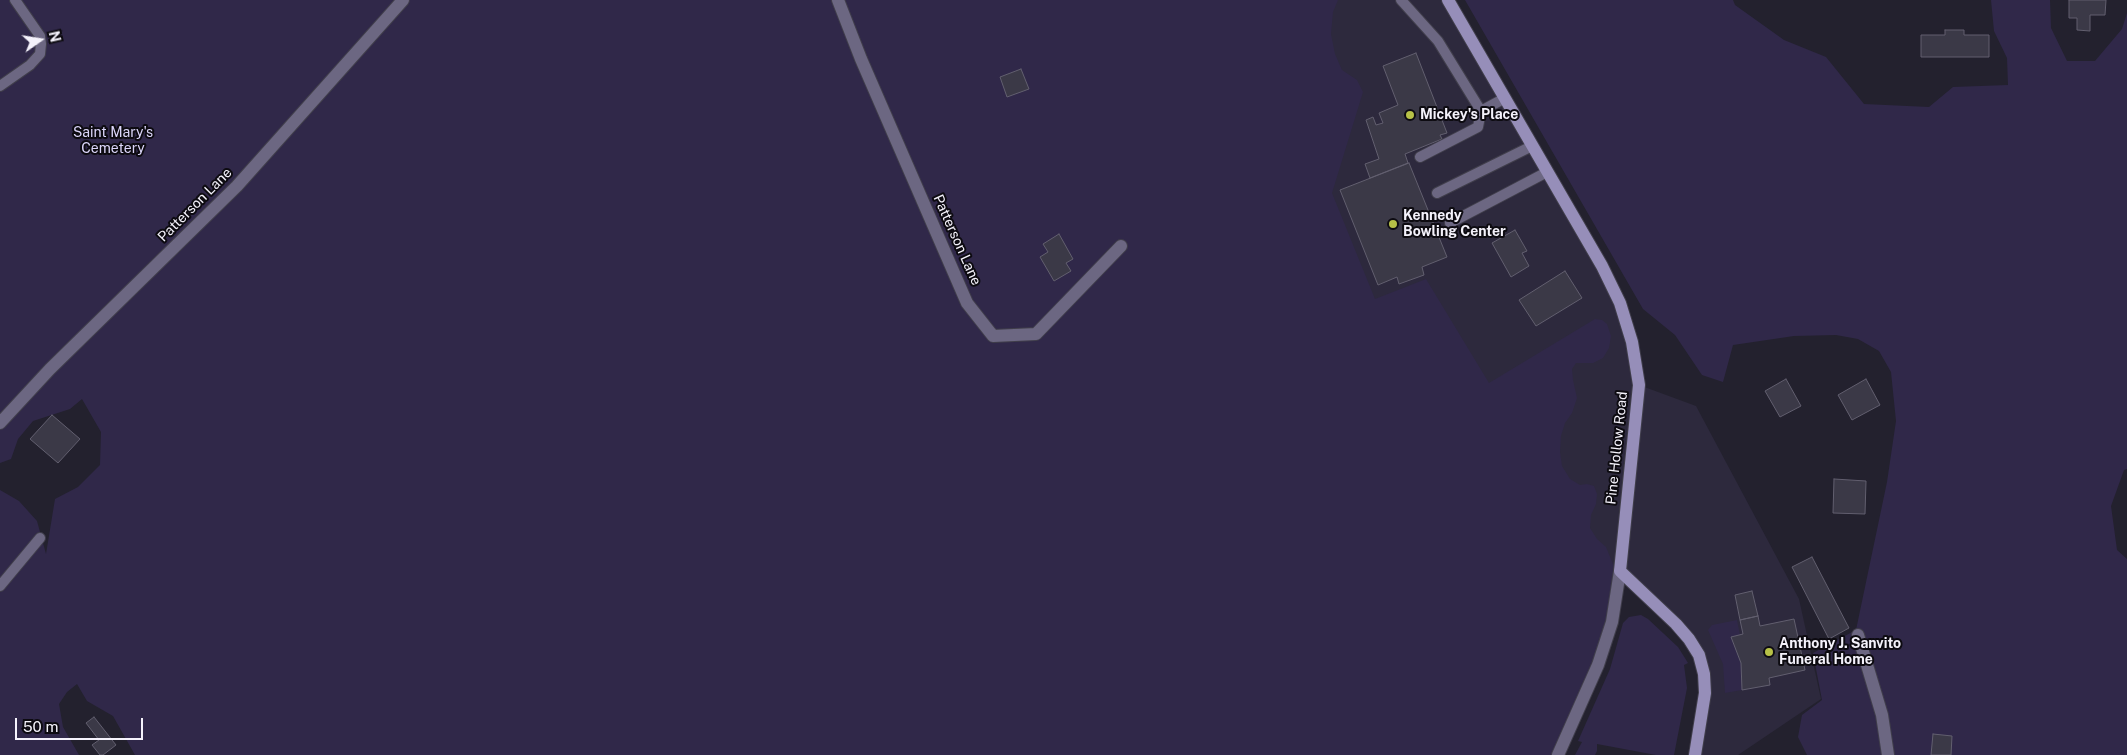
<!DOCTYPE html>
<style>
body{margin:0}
#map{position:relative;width:2127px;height:755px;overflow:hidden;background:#23212e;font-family:"Public Sans",sans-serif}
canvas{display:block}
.north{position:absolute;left:15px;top:15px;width:50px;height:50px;-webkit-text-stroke:4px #0d0b11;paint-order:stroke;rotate:77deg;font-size:14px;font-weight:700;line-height:20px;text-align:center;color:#f4f2fb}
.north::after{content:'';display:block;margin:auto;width:18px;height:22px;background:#f4f2fb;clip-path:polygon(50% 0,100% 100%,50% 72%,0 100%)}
.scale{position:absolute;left:15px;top:718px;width:128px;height:22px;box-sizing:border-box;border:2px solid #f4f2fb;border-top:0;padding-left:6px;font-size:15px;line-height:18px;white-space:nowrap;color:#f4f2fb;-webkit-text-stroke:4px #0d0b11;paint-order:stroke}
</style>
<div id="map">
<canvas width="2127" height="755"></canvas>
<div class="north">N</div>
<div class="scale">50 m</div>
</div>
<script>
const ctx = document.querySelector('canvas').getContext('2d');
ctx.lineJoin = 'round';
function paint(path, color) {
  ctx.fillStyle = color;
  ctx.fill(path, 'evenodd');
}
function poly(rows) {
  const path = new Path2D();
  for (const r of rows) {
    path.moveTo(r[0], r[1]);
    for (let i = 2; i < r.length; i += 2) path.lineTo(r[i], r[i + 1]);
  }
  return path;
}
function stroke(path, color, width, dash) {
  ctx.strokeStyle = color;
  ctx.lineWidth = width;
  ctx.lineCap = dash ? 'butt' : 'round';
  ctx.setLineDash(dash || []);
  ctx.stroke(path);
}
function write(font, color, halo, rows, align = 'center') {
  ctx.font = font + ' "Public Sans",sans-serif';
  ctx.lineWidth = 4;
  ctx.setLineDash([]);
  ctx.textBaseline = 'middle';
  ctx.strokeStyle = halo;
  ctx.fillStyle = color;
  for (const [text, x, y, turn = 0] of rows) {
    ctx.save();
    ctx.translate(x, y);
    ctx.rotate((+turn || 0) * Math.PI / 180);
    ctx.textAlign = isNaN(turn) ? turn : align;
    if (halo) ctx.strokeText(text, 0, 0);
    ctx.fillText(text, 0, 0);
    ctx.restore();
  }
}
paint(poly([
 [1181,0,1448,0,1620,303,1639,385,1696,406,1799,599,1821,699,1738,755,1695,755,1703,715,1699,656,1620,571,1514,550]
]), '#2d293d');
paint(poly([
 [0,0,1338,0,1333,12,1331,34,1335,54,1342,70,1357,80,1363,92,1332,193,1375,299,1426,279,1489,383,1595,319,1602,320,1607,324,1611,336,1609,348,1603,358,1593,363,1576,363,1572,369,1573,380,1577,398,1572,413,1565,423,1561,436,1560,452,1562,466,1570,479,1580,485,1587,484,1594,486,1597,494,1596,504,1591,515,1590,528,1597,539,1606,547,1617,574,1610,621,1555,755,135,755,113,716,87,701,77,684,67,692,59,704,63,727,79,755,0,755,0,490,19,501,37,521,46,554,55,499,78,487,100,465,101,432,82,399,70,409,33,421,18,439,11,459,0,463],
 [1465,0,1733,0,1735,5,1784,40,1826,57,1864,104,1929,107,1953,87,2008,85,2007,58,1994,31,1991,0,2050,0,2051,28,2067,61,2095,61,2122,29,2127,13,2127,469,2124,470,2111,506,2117,550,2127,559,2127,755,1807,755,1798,737,1802,715,1822,700,1813,653,1856,630,1887,482,1896,421,1891,372,1879,351,1858,339,1836,335,1794,336,1733,345,1723,382,1702,375,1675,335,1643,309],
 [1641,615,1648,619,1678,647,1688,663,1684,665,1687,688,1674,755,1656,755,1597,744,1597,751,1595,755,1575,755,1582,742,1578,741,1610,669,1623,623,1629,617],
 [1737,620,1740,635,1731,637,1741,663,1742,690,1725,693,1723,664,1708,630,1712,625]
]), '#302849');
const building = poly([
 [2069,0,2106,0,2105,15,2090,15,2090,31,2077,30,2077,18,2069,18,2069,0],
 [1945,30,1964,30,1964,35,1989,35,1989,57,1921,57,1921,35,1945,35,1945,30],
 [1416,53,1447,133,1440,135,1442,139,1405,154,1408,163,1370,178,1365,164,1379,159,1366,120,1373,117,1376,125,1383,123,1379,113,1398,105,1383,66,1416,53],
 [1021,69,1029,89,1007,97,1000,77,1021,69],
 [1409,163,1447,257,1422,267,1424,275,1399,284,1397,277,1378,285,1340,190,1409,163],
 [1515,230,1527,251,1522,253,1529,266,1511,277,1492,243,1515,230],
 [1059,234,1073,259,1066,263,1071,271,1054,281,1040,257,1048,252,1043,244,1059,234],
 [1565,271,1582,298,1536,326,1519,300,1565,271],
 [1786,379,1801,406,1780,417,1765,391,1786,379],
 [1866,379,1880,405,1852,420,1838,395,1866,379],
 [52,415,80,439,58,463,30,439,52,415],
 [1834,479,1866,481,1865,514,1833,513,1834,479],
 [1812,557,1849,628,1829,639,1792,567,1812,557],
 [1752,591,1758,616,1740,620,1735,595,1752,591],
 [1758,616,1760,626,1794,619,1805,670,1769,678,1770,685,1742,690,1741,663,1731,637,1743,634,1740,620,1758,616],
 [94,717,116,745,103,755,100,755,92,745,99,740,86,723,94,717],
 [1933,734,1952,736,1951,755,1931,755,1933,734]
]);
paint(building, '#3b3947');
stroke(building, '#625f6f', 1);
const lane = poly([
 [1401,0,1438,41,1481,111,1505,98],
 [0,86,30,65,40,54,41,44,40,36,15,0],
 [1420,157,1478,127,1481,111],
 [1437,193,1532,146],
 [1450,223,1547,172],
 [0,586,40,538]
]);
const street = poly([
 [838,0,861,59,967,303,993,336,1036,334,1121,246],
 [0,423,50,369,237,186,403,0],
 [1858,635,1882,715,1888,755],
 [1558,755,1598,665,1612,622,1620,571]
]);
const secondary = poly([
 [1448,0,1602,266,1620,303,1632,342,1639,385,1620,571,1676,624,1689,639,1699,655,1704,674,1705,693,1695,755]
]);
stroke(lane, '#403e4b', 12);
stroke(street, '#403e4b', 14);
stroke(secondary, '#403e4b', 14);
stroke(lane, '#6c6782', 10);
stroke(street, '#6c6782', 12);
stroke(secondary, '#968eb9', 12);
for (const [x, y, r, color] of [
 [1410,115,5,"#b7c147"],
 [1393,224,5,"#b7c147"],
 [1769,652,5,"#b7c147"]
]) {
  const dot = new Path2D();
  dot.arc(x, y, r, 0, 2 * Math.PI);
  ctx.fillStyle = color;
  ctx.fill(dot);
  stroke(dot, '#0d0b11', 2);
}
write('bold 14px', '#f4f2fb', '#0d0b11', [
 ["Mickey's Place",1420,115],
 ["Kennedy",1403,216],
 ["Bowling Center",1403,232],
 ["Anthony J. Sanvito",1779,644],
 ["Funeral Home",1779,660]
], 'left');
write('14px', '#dcd6fa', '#0d0b11', [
 ["Saint Mary's",113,133],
 ["Cemetery",113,149]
]);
write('14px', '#f4f2fb', '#0d0b11', [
 ["Patterson Lane",195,205,-45],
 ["Patterson Lane",957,240,66],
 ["Pine Hollow Road",1617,448,-84]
]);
</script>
